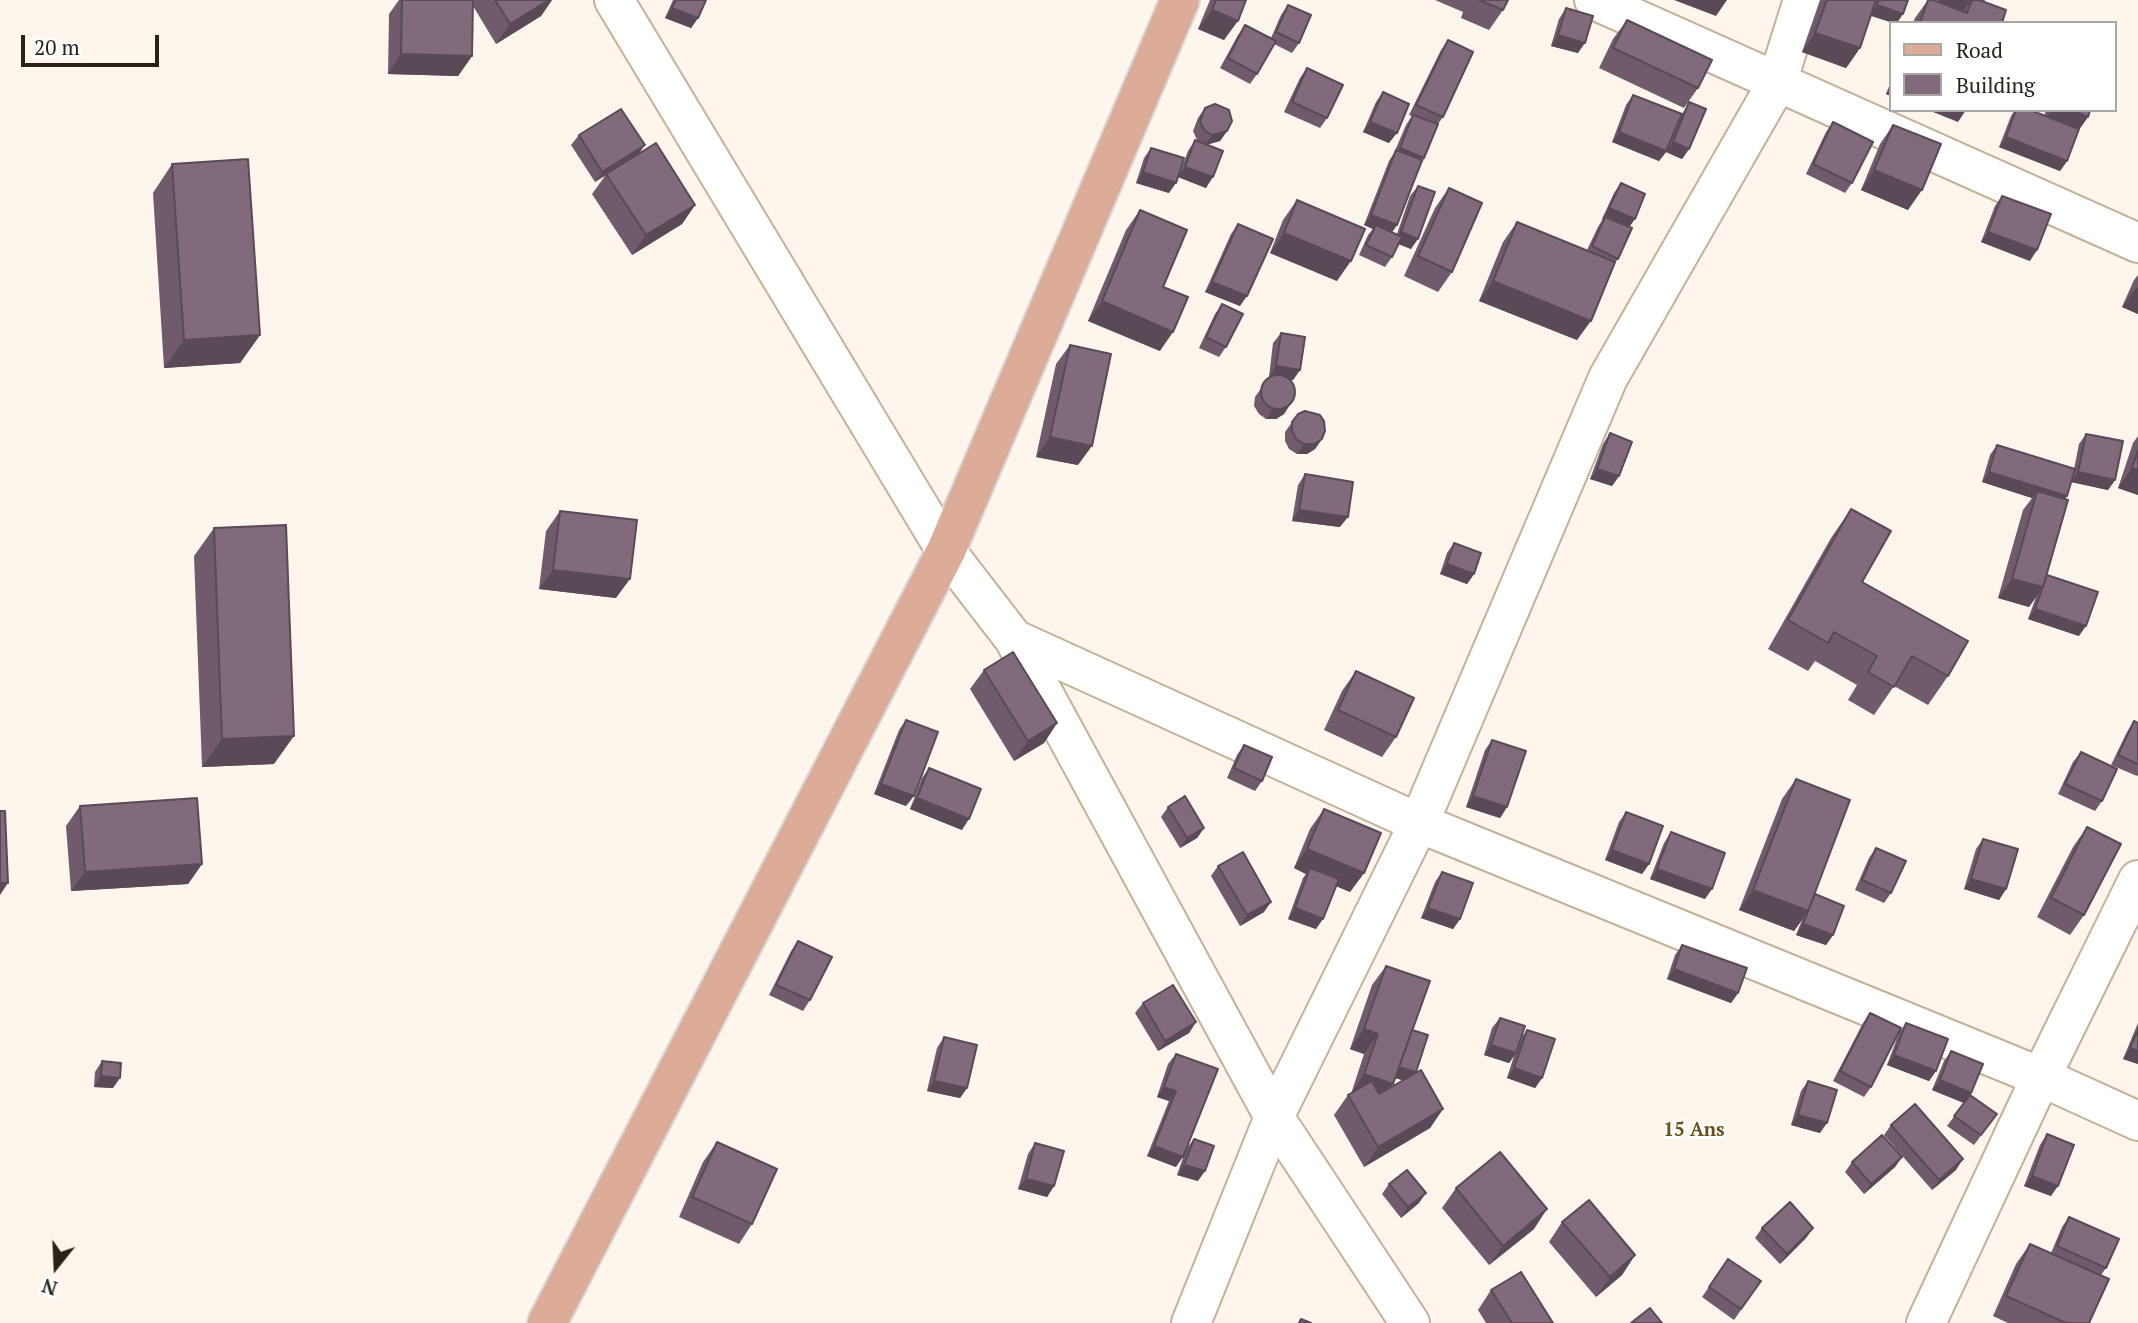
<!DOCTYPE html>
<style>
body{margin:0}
#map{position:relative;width:2138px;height:1323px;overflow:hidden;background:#fef6ec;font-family:"PT Serif",serif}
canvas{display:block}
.legend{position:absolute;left:1889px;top:21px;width:228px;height:91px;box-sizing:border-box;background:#fff;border:2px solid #a9a7a3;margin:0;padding:9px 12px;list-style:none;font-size:21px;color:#292219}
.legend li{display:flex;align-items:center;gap:14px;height:35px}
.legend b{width:35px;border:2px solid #a9a7a3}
.north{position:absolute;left:21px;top:1232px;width:70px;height:70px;-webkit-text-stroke:5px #fff;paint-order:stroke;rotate:198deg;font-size:19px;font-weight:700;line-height:28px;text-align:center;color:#292219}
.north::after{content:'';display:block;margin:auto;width:24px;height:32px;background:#292219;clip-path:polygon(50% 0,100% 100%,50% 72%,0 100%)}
.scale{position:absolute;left:21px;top:35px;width:138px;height:32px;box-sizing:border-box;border:4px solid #292219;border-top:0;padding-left:9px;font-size:21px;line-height:24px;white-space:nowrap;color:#292219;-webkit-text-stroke:5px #fff;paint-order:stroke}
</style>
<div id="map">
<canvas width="2138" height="1323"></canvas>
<ul class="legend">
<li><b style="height:9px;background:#ddac98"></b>Road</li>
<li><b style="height:19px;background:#816a7c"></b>Building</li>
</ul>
<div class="north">N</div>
<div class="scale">20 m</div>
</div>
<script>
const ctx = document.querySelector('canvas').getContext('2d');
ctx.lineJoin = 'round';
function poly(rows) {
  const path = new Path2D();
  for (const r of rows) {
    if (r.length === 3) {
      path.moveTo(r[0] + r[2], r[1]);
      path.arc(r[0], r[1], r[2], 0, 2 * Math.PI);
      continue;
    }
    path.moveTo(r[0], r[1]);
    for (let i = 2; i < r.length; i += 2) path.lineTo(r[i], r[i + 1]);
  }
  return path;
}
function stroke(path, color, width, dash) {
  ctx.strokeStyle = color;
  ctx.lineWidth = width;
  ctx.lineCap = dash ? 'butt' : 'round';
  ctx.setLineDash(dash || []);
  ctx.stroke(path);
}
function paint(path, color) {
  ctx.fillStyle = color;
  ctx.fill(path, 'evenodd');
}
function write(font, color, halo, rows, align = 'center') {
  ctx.font = font + ' "PT Serif",serif';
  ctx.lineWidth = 5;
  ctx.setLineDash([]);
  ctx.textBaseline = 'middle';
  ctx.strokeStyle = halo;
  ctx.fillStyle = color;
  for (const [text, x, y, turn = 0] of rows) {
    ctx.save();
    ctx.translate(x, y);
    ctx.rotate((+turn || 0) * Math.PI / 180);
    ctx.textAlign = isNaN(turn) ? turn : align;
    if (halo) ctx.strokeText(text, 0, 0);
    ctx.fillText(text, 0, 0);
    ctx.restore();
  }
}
const minor = poly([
 [614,0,946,551,1014,639,1274,1117,1410,1323],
 [1594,0,2138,243],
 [1014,639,1419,823,2041,1077,2138,1121],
 [1191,1323,1274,1117,1419,823,1608,378,1777,83,1803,0],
 [1926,1323,2041,1077,2138,880]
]);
const major = poly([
 [547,1323,946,551,1180,0]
]);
stroke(minor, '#c3b299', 42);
stroke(major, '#d8d7d6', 42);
stroke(minor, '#fff', 38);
stroke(major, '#ddac98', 38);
paint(poly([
 [399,0,552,0,541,16,496,44,473,6,472,56,458,76,388,74,389,14],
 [673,0,706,0,698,18,691,28,665,18],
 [1210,0,1246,0,1224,40,1198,29],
 [1435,0,1508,0,1503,10,1489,30,1461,18,1463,12],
 [1820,0,1908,0,1897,23,1893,23,1871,16,1860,48,1846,68,1802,52],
 [1928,0,1934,0,1938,2,1938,0,1985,0,1984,2,2002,23,1913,23,1915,18],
 [1288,5,1299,43,1292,53,1274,44,1257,74,1250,84,1220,68,1238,35,1245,25,1271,38,1281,15],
 [1566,8,1578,53,1551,46,1559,19],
 [1627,20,1698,88,1684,108,1599,68,1613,39],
 [1448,40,1443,117,1438,124,1397,225,1392,232,1397,234,1410,196,1418,186,1411,249,1398,244,1392,257,1385,267,1359,255,1368,235,1373,229,1364,225,1389,161,1394,153,1406,125,1412,116,1409,115,1441,50],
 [1307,68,1327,118,1320,128,1284,112,1300,78],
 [1891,81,1891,96,1886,94],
 [1383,92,1389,143,1363,132,1376,102],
 [1633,95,1682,114,1689,102,1689,149,1682,159,1666,152,1659,161,1612,142,1626,105],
 [1205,108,1227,131,1220,141,1206,145,1206,188,1178,177,1188,151,1195,140,1202,143,1197,140,1193,131,1198,118],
 [2015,110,2030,110,2044,116,2046,110,2090,110,2088,117,2079,129,2067,161,2060,171,1999,147,2011,116],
 [1833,122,1852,183,1845,193,1806,174,1826,132],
 [1893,125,1908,210,1861,190,1880,144],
 [579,135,639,154,695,205,682,224,632,255,592,194,605,176,595,182,571,145],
 [1151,148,1169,193,1136,183,1144,158],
 [172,164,260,335,240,363,164,368,153,193],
 [1621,183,1629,227,1618,259,1614,264,1577,340,1479,301,1503,242,1517,222,1587,250,1598,227,1603,219,1602,219,1614,193],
 [1449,188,1452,272,1438,292,1404,276,1435,208],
 [2002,196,2030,261,1981,242,1995,206],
 [1297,200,1337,281,1270,253,1283,220],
 [1140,210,1163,287,1160,351,1088,321,1126,230],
 [1238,224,1240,306,1205,292,1231,234],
 [2138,275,2138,314,2122,307,2134,280],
 [1222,304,1226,347,1219,357,1199,348,1215,314],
 [1281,333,1300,370,1293,380,1289,380,1291,403,1284,414,1276,419,1266,419,1259,414,1254,406,1255,397,1267,380,1272,377,1269,377,1273,343],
 [1070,345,1078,465,1036,457,1056,364],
 [1298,414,1322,439,1315,449,1307,454,1297,454,1289,449,1285,441,1285,432],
 [1610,433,1619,476,1612,486,1590,479,1603,444],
 [2086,434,2115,480,2108,490,2071,482,2067,496,2065,499,2046,577,2079,636,2028,619,2036,597,2029,607,1998,598,2023,510,2032,498,1982,482,1990,455,1997,445,2074,469,2079,444],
 [2138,436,2138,495,2118,488,2133,443],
 [1305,474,1340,527,1292,521,1298,485],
 [1851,509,1862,582,1948,676,1928,705,1894,686,1874,715,1848,700,1857,685,1815,661,1808,671,1768,649,1831,538],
 [560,511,616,598,539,589,546,531],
 [214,528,274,764,202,767,194,556],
 [1454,543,1474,574,1467,584,1440,574,1447,553],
 [984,670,1057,723,1044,743,1014,761,970,689],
 [1356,671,1396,737,1382,757,1324,730,1342,691],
 [906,720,906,806,874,794,899,730],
 [2134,721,2138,723,2138,775,2137,776,2111,765,2127,732],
 [1492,740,1507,807,1500,818,1466,807,1485,750],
 [1244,745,1262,781,1255,791,1227,778,1237,755],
 [2081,752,2102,801,2095,811,2058,794,2073,762],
 [929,768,962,830,910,809,922,778],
 [1796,779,1814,895,1833,935,1826,945,1796,935,1802,920,1794,931,1739,910,1782,799],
 [80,806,202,864,188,884,71,891,66,826],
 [1168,807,1204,828,1197,838,1180,848,1161,817],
 [1324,809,1364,873,1350,892,1336,886,1316,929,1288,919,1303,878,1306,874,1294,868,1310,829],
 [1626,812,1649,864,1642,874,1605,860,1619,822],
 [2087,827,2084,915,2070,935,2037,917,2073,847],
 [1671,832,1705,899,1650,879,1664,843],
 [1983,839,2006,889,1999,900,1964,889,1976,849],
 [1876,848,1891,893,1884,903,1855,890,1869,858],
 [1218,866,1264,912,1240,926,1211,876],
 [1442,872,1460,919,1453,929,1421,918,1435,882],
 [798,941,810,1000,803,1011,769,995,791,951],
 [1682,945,1738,993,1731,1003,1667,979,1675,955],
 [1386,966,1412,1030,1416,1072,1415,1074,1443,1109,1430,1128,1364,1167,1334,1115,1348,1095,1351,1094,1364,1054,1350,1049,1372,985],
 [1395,1078,1403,1080,1391,1088,1393,1084],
 [1143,1003,1196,1022,1189,1033,1158,1051,1135,1013],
 [1870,1013,1871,1087,1864,1097,1833,1081,1863,1023],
 [1500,1018,1521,1038,1527,1030,1542,1078,1535,1088,1507,1078,1514,1056,1509,1063,1484,1055,1492,1028],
 [1906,1023,1936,1071,1929,1081,1887,1065,1899,1033],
 [2138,1023,2138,1064,2123,1059],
 [944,1037,967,1088,960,1098,927,1091,937,1048],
 [1951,1051,1971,1093,1970,1095,1997,1114,1974,1145,1947,1126,1964,1103,1932,1090,1944,1061],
 [1176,1054,1176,1167,1147,1156,1169,1101,1157,1097,1168,1064],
 [102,1061,113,1088,94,1087,95,1072],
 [1808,1081,1820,1133,1791,1125,1801,1091],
 [1891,1125,1956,1170,1932,1190,1884,1135],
 [2047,1134,2051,1196,2024,1186,2040,1145],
 [1194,1139,1198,1181,1177,1175,1186,1149],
 [717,1142,752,1224,739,1244,679,1217,703,1162],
 [1035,1143,1054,1186,1047,1197,1018,1189,1028,1154],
 [1902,1157,1895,1167,1864,1194,1845,1172,1852,1162],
 [1389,1184,1419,1203,1401,1218,1382,1194],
 [1456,1188,1534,1229,1489,1265,1442,1208],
 [2069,1217,2106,1268,2101,1275,2089,1323,2008,1323,1993,1316,2016,1264,2030,1244,2051,1253,2062,1227],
 [1562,1222,1635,1255,1622,1275,1596,1297,1549,1242],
 [1762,1228,1813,1228,1806,1238,1780,1264,1755,1238],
 [1728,1259,1761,1281,1734,1320,1702,1297],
 [1491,1290,1553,1323,1486,1323,1478,1310]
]), '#6f5b6b');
paint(poly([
 [549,0,552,0,541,16,496,44,510,24],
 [1674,0,1727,0,1716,16],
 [1940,0,1960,0,1969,3,1962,13,1937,5],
 [1877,5,1903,14,1897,23,1893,23,1870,15],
 [672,8,698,18,691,28,665,18],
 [1212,10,1238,21,1224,40,1198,29],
 [1815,33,1860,48,1846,68,1802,52],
 [1558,35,1585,43,1578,53,1551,46],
 [401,54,472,56,458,76,388,74],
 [1891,87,1891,96,1886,94],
 [1928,110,1966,110,1958,122],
 [2051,110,2071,110,2088,117,2074,137,2041,124],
 [1370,122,1397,133,1389,143,1363,132],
 [1227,131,1220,141,1205,145,1212,135],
 [1619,132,1666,151,1673,142,1689,149,1682,159,1666,152,1659,161,1612,142],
 [2006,137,2067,161,2060,171,1999,147],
 [645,145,638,155,606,174,595,182,602,172],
 [1400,148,1424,158,1417,168,1395,156],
 [1185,167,1213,177,1206,188,1178,177],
 [1874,170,1922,190,1908,210,1861,190],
 [1143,172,1176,183,1169,193,1136,183],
 [695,205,682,224,632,255,646,235],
 [1609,208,1635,219,1628,229,1602,219],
 [1371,215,1397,225,1390,235,1376,225,1373,229,1364,225],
 [1401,232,1418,239,1411,249,1394,242],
 [1988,232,2037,250,2030,261,1981,242],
 [1284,233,1351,261,1337,281,1270,253],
 [1493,281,1591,321,1577,340,1479,301],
 [1212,282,1247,296,1240,306,1205,292],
 [2136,288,2138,288,2138,314,2122,307],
 [1102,301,1173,332,1160,351,1088,321],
 [260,335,240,363,164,368,184,340],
 [1276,366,1300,370,1293,380,1269,377],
 [1291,403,1284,414,1276,419,1266,419,1273,409],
 [1050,437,1092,446,1078,465,1036,457],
 [1322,439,1315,449,1307,454,1297,454,1304,444],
 [2132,468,2138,470,2138,495,2118,488],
 [1597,469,1619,476,1612,486,1590,479],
 [1989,472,2067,496,2060,506,2037,491,2032,498,1982,482],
 [2078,472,2115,480,2108,490,2071,482],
 [1299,510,1348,517,1340,527,1292,521],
 [1447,564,1474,574,1467,584,1440,574],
 [553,570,630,579,616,598,539,589],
 [2012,579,2043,587,2029,607,1998,598],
 [2035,609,2086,626,2079,636,2028,619],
 [1057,723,1044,743,1014,761,1028,741],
 [294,736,274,764,202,767,222,739],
 [881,784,914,796,906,806,874,794],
 [1473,796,1507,807,1500,818,1466,807],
 [917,798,969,819,962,830,910,809],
 [1204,828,1197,838,1180,848,1187,838],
 [1307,849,1364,873,1350,892,1308,874,1310,868,1306,874,1294,868],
 [1612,850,1649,864,1642,874,1605,860],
 [202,864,188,884,71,891,85,872],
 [1657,869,1712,889,1705,899,1650,879],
 [1971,879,2006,889,1999,900,1964,889],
 [0,883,8,883,0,895],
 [1753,890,1808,911,1794,931,1739,910],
 [1271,902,1264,912,1240,926,1247,915],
 [1295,908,1323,919,1316,929,1288,919],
 [1428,908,1460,919,1453,929,1421,918],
 [1803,924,1833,935,1826,945,1796,935],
 [1674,969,1738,993,1731,1003,1667,979],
 [1196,1022,1189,1033,1158,1051,1165,1041],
 [1364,1029,1378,1034,1364,1054,1350,1049],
 [1491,1045,1516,1053,1509,1063,1484,1055],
 [2130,1048,2138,1051,2138,1064,2123,1059],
 [1894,1055,1936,1071,1929,1081,1887,1065],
 [1398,1066,1416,1072,1409,1082,1391,1077],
 [1514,1068,1542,1078,1535,1088,1507,1078],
 [1364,1074,1393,1084,1379,1104,1351,1094],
 [101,1076,120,1078,113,1088,94,1087],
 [1940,1080,1971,1093,1964,1103,1932,1090],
 [934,1081,967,1088,960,1098,927,1091],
 [1164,1087,1176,1091,1169,1101,1157,1097],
 [1443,1109,1430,1128,1364,1167,1378,1147],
 [1798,1115,1827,1123,1820,1133,1791,1125],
 [1154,1146,1183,1157,1176,1167,1147,1156],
 [1902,1157,1895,1167,1864,1194,1871,1184],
 [1963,1159,1956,1170,1932,1190,1939,1180],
 [1184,1165,1205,1171,1198,1181,1177,1175],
 [2032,1176,2058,1186,2051,1196,2024,1186],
 [1026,1179,1054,1186,1047,1197,1018,1189],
 [1426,1193,1419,1203,1401,1218,1408,1207],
 [1547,1209,1534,1229,1489,1265,1503,1246],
 [1813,1228,1806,1238,1780,1264,1787,1254],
 [1635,1255,1622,1275,1596,1297,1610,1277]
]), '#5a4a57');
const building = poly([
 [402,0,473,0,472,56,401,54,402,0],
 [495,0,549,0,510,24,495,0],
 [676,0,706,0,698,18,672,8,676,0],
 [1216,0,1246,0,1238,21,1212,10,1216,0],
 [1479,0,1508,0,1503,10,1479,0],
 [1827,0,1876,0,1860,48,1815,33,1827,0],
 [1879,0,1908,0,1903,14,1877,5,1879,0],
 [1928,0,1934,0,1967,13,1972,0,1979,0,2006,10,2002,23,1920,23,1928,0],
 [1960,0,1971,0,1969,3,1960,0],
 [1288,5,1311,15,1299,43,1276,32,1288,5],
 [1566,8,1593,16,1585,43,1558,35,1566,8],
 [1627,20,1712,60,1698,88,1613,48,1627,20],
 [1245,25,1276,41,1257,74,1228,58,1245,25],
 [1448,40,1473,52,1443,117,1416,105,1448,40],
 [1307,68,1343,85,1327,118,1292,102,1307,68],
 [1383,92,1409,104,1397,133,1370,122,1383,92],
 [1633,95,1682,114,1666,151,1619,132,1633,95],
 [1689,102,1706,109,1689,149,1673,142,1689,102],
 [1215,104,1229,110,1232,121,1227,131,1212,135,1204,130,1200,121,1205,108,1215,104],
 [621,109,645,145,602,172,579,135,621,109],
 [2016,110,2030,110,2079,129,2067,161,2006,137,2016,110],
 [2071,110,2090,110,2088,117,2071,110],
 [1413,115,1438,124,1424,158,1400,148,1413,115],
 [1833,122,1873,142,1852,183,1813,164,1833,122],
 [1893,125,1941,144,1922,190,1874,170,1893,125],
 [1195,140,1223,151,1213,177,1185,167,1195,140],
 [656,143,695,205,646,235,606,174,656,143],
 [1151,148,1184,158,1176,183,1143,172,1151,148],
 [1396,150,1422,160,1397,225,1371,215,1396,150],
 [248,159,260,335,184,340,172,164,248,159],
 [1621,183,1645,194,1635,219,1609,208,1621,183],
 [1418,186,1435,192,1418,239,1401,232,1418,186],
 [1449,188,1482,203,1452,272,1418,256,1449,188],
 [2002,196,2051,214,2037,250,1988,232,2002,196],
 [1297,200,1365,229,1351,261,1284,233,1297,200],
 [1140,210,1187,230,1163,287,1188,297,1173,332,1102,301,1140,210],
 [1605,217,1632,228,1618,259,1592,246,1605,217],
 [1517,222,1615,262,1591,321,1493,281,1517,222],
 [1238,224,1273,239,1247,296,1212,282,1238,224],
 [1376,225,1402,237,1392,257,1366,245,1376,225],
 [1222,304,1243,314,1226,347,1206,337,1222,304],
 [1281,333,1305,337,1300,370,1276,366,1281,333],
 [1070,345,1111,354,1092,446,1050,437,1070,345],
 [1278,392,17],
 [1305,411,1320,415,1324,421,1325,431,1322,439,1314,444,1304,444,1296,439,1292,431,1292,422,1298,414,1305,411],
 [1610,433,1632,442,1619,476,1597,469,1610,433],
 [2086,434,2123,441,2115,480,2078,472,2086,434],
 [1997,445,2075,469,2067,496,1989,472,1997,445],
 [2138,450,2138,470,2132,468,2138,450],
 [1305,474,1353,482,1348,517,1299,510,1305,474],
 [2037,491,2068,500,2043,587,2012,579,2037,491],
 [1851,509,1891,531,1862,582,1968,641,1948,676,1912,656,1894,687,1868,672,1877,656,1834,632,1828,643,1788,620,1851,509],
 [560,511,637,520,630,579,553,570,560,511],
 [286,525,294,736,222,739,214,528,286,525],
 [1454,543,1481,553,1474,574,1447,564,1454,543],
 [2047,575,2098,592,2086,626,2035,609,2047,575],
 [1013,652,1057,723,1028,741,984,670,1013,652],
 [1356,671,1414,698,1396,737,1338,710,1356,671],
 [906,720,938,732,914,796,881,784,906,720],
 [2134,721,2138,723,2138,764,2118,755,2134,721],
 [1492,740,1526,751,1507,807,1473,796,1492,740],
 [1244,745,1272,757,1262,781,1234,768,1244,745],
 [2081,752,2117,769,2102,801,2065,784,2081,752],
 [929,768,981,789,969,819,917,798,929,768],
 [1796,779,1850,800,1808,911,1753,890,1796,779],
 [1185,796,1204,828,1187,838,1168,807,1185,796],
 [197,798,202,864,85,872,80,806,197,798],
 [1324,809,1381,833,1364,873,1307,849,1324,809],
 [0,811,5,811,8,883,0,883,0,811],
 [1626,812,1663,826,1649,864,1612,850,1626,812],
 [2087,827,2121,844,2084,915,2051,898,2087,827],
 [1671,832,1725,853,1712,889,1657,869,1671,832],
 [1983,839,2018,849,2006,889,1971,879,1983,839],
 [1876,848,1906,861,1891,893,1862,880,1876,848],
 [1243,852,1271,902,1247,915,1218,866,1243,852],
 [1310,868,1339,879,1323,919,1295,908,1310,868],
 [1442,872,1473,883,1460,919,1428,908,1442,872],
 [1815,894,1844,906,1833,935,1803,924,1815,894],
 [798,941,832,957,810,1000,776,985,798,941],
 [1682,945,1747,968,1738,993,1674,969,1682,945],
 [1386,966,1430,981,1393,1084,1364,1074,1378,1034,1364,1029,1386,966],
 [1173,985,1196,1022,1165,1041,1143,1003,1173,985],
 [1870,1013,1901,1028,1871,1087,1840,1071,1870,1013],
 [1500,1018,1525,1026,1516,1053,1491,1045,1500,1018],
 [1906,1023,1948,1039,1936,1071,1894,1055,1906,1023],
 [1412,1030,1428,1035,1416,1072,1399,1067,1412,1030],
 [1527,1030,1555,1039,1542,1078,1514,1068,1527,1030],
 [2138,1030,2138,1051,2130,1048,2138,1030],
 [944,1037,977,1045,967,1088,934,1081,944,1037],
 [1951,1051,1983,1064,1971,1093,1940,1080,1951,1051],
 [1176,1054,1218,1069,1183,1157,1154,1146,1176,1091,1164,1087,1176,1054],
 [102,1061,121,1063,120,1078,101,1076,102,1061],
 [1421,1070,1443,1109,1378,1147,1348,1095,1372,1081,1379,1094,1421,1070],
 [1808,1081,1837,1090,1827,1123,1798,1115,1808,1081],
 [1970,1095,1997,1114,1981,1135,1954,1116,1970,1095],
 [1915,1104,1963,1159,1939,1180,1891,1125,1915,1104],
 [2047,1134,2074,1145,2058,1186,2032,1176,2047,1134],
 [1882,1135,1902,1157,1871,1184,1852,1162,1882,1135],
 [1194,1139,1214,1146,1205,1171,1184,1165,1194,1139],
 [717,1142,777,1169,752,1224,692,1197,717,1142],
 [1035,1143,1064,1151,1054,1186,1026,1179,1035,1143],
 [1500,1152,1547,1209,1503,1246,1456,1188,1500,1152],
 [1407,1170,1426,1193,1408,1207,1389,1184,1407,1170],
 [1589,1200,1635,1255,1610,1277,1562,1222,1589,1200],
 [1790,1202,1813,1228,1787,1254,1762,1228,1790,1202],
 [2069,1217,2119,1239,2106,1268,2057,1246,2069,1217],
 [2030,1244,2109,1279,2089,1323,2066,1323,2006,1296,2030,1244],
 [1728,1259,1761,1281,1741,1309,1709,1287,1728,1259],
 [1521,1272,1553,1323,1512,1323,1491,1290,1521,1272],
 [1650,1308,1662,1323,1631,1323,1650,1308],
 [1301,1319,1311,1323,1299,1323,1301,1319]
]);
paint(building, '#816a7c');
stroke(building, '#5a4a57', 2);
write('bold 19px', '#694d15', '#fff', [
 ["15 Ans",1694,1131]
]);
</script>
